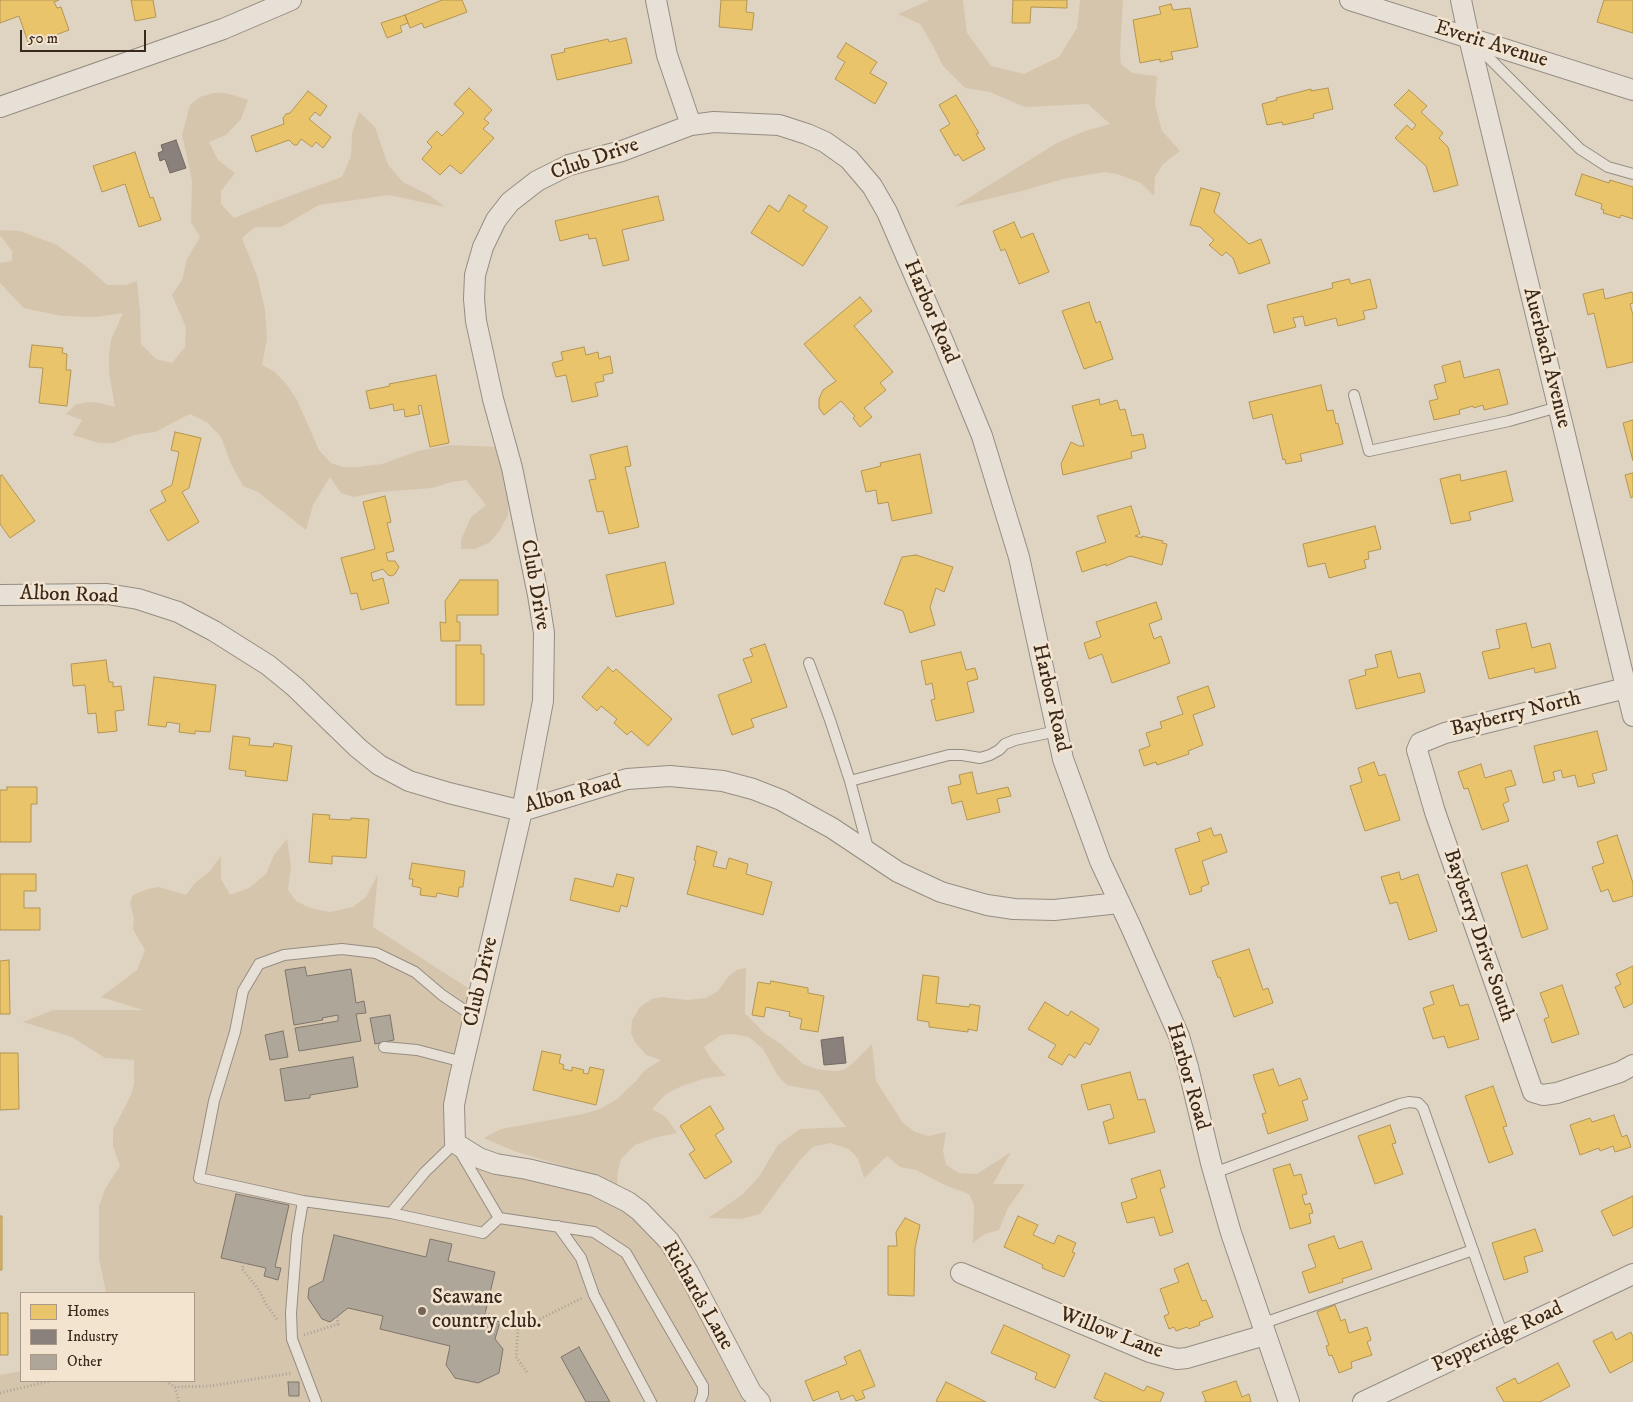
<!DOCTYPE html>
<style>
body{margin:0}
#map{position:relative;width:1633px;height:1402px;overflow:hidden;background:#dfd3c2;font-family:"IM FELL DW Pica",serif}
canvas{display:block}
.legend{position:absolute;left:20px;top:1292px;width:175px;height:90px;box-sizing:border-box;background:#f3e4cf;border:1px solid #a99988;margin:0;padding:6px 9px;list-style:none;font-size:15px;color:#39291d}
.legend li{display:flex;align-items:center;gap:10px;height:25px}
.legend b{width:25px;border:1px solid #a99988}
.scale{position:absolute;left:20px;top:30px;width:126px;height:22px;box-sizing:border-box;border:2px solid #39291d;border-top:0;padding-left:6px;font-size:15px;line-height:18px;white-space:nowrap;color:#39291d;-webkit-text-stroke:4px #f3e4cf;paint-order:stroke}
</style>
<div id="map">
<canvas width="1633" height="1402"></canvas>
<ul class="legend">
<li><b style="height:14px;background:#e9c46a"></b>Homes</li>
<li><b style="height:14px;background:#8a817c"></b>Industry</li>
<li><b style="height:14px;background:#afa69a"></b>Other</li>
</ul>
<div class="scale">50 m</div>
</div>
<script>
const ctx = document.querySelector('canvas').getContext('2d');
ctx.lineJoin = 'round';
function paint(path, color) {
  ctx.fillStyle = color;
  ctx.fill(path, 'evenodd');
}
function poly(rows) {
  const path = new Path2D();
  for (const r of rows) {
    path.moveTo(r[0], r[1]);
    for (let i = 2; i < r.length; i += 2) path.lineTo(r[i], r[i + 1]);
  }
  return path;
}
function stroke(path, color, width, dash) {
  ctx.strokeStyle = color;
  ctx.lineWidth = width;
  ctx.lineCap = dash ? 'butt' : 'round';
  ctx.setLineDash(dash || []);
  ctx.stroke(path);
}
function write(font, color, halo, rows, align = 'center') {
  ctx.font = font + ' "IM FELL DW Pica",serif';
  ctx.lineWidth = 5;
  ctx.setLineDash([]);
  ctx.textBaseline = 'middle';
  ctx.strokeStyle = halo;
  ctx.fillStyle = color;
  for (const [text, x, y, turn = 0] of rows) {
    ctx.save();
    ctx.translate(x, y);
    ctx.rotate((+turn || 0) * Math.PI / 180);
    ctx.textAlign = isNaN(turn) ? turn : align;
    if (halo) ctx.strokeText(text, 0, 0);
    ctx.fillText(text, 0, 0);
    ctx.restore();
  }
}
paint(poly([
 [930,0,963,0,967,33,991,66,1024,74,1059,57,1077,28,1080,0,1123,0,1120,52,1121,64,1132,73,1157,76,1155,104,1162,131,1180,151,1163,164,1155,177,1154,196,1141,183,1117,174,1104,172,1063,179,1022,191,954,207,1057,143,1085,131,1110,124,1088,104,1025,107,990,92,965,88,943,66,932,44,920,24,898,14],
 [214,93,226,93,248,100,241,119,226,135,209,142,218,160,235,173,221,191,221,204,234,218,276,201,342,177,351,156,352,134,359,112,375,127,388,165,403,182,429,195,445,207,389,195,319,205,281,227,255,227,242,238,258,279,265,310,267,339,262,365,275,372,287,385,297,400,319,450,331,463,343,467,358,467,382,464,418,451,450,445,501,447,509,497,508,515,500,530,490,542,475,549,461,549,461,540,471,517,486,505,466,480,452,482,432,488,380,492,354,497,341,493,330,477,313,505,306,530,258,492,243,486,231,464,221,437,208,423,190,414,155,432,134,435,114,443,99,443,73,435,82,420,66,414,75,405,88,402,100,403,115,407,109,372,109,356,111,340,123,313,96,317,62,316,24,308,0,283,0,263,12,261,12,251,0,235,0,230,20,231,57,245,87,267,107,285,126,285,137,281,140,312,141,344,156,359,172,363,185,347,186,327,172,295,182,280,187,259,200,237,191,222,192,180,182,135,190,105,200,97],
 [287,839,291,866,288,890,296,901,310,908,330,912,353,907,366,897,378,874,373,927,479,995,451,1134,468,1151,627,1194,680,1251,760,1402,0,1402,0,1375,21,1371,21,1381,194,1381,194,1293,106,1293,99,1258,99,1206,105,1189,120,1166,113,1146,113,1130,131,1095,134,1084,134,1060,105,1058,72,1037,23,1022,53,1010,143,1010,101,997,137,970,145,950,133,929,134,918,130,903,133,895,148,889,159,887,186,895,194,884,210,871,221,856,221,879,230,895,249,888,266,874,274,855],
 [746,968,745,1013,764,1033,781,1044,803,1064,816,1069,834,1071,844,1070,853,1063,872,1044,876,1081,903,1123,915,1132,929,1136,946,1132,943,1151,946,1165,959,1173,977,1174,1011,1152,993,1184,1025,1184,1008,1208,999,1230,985,1234,973,1243,974,1205,969,1194,947,1186,916,1170,900,1167,887,1156,864,1178,858,1159,849,1149,830,1143,813,1147,799,1161,760,1214,741,1219,708,1218,742,1195,758,1178,778,1145,800,1129,846,1127,819,1091,787,1085,778,1076,763,1049,749,1037,732,1034,721,1035,704,1047,711,1059,726,1076,706,1078,682,1086,666,1094,652,1109,666,1117,677,1133,654,1138,635,1145,621,1159,618,1170,617,1186,554,1163,514,1151,484,1138,501,1129,583,1114,600,1109,617,1099,635,1082,645,1070,661,1060,646,1055,635,1042,631,1033,632,1020,640,1007,652,999,662,997,687,1000,706,998,718,991,728,977,737,970]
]), '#d6c5ad');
const homes = poly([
 [0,0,59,0,54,2,57,8,61,7,69,30,29,45,19,16,0,23,0,0],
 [131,0,153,0,156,17,135,21,131,0],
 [442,0,462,0,467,12,424,28,422,23,410,28,405,15,442,0],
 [721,0,747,0,746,12,754,13,752,30,719,27,721,0],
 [1013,0,1067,0,1067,8,1031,7,1030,23,1012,23,1013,0],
 [1604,0,1633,0,1633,33,1597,22,1604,0],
 [1171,4,1173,10,1190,8,1198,47,1171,52,1173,59,1160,62,1160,59,1140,63,1133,20,1161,14,1159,7,1171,4],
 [405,15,408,23,400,26,402,32,387,38,381,23,405,15],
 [626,38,632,63,557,80,551,55,565,52,564,49,608,39,609,42,626,38],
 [846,43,877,62,870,73,887,83,875,104,835,79,845,62,837,57,846,43],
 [469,88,492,110,484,119,489,123,483,129,494,138,461,174,450,165,440,175,422,159,432,147,427,142,437,131,442,136,464,113,454,104,469,88],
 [1328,88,1333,109,1313,114,1314,118,1283,125,1282,122,1267,125,1262,104,1277,100,1276,98,1311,89,1311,91,1328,88],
 [1409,90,1427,106,1421,112,1443,133,1439,138,1448,147,1458,185,1434,192,1426,166,1395,138,1407,125,1412,130,1416,125,1394,105,1409,90],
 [308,91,327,106,320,116,315,112,309,119,331,137,323,148,316,142,312,147,301,139,297,145,294,145,289,140,256,152,251,136,284,124,283,118,286,114,290,113,308,91],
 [956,95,979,133,976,134,985,149,963,161,958,154,955,156,940,130,950,124,939,105,956,95],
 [135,152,150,198,153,197,161,220,139,227,125,184,102,192,93,166,135,152],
 [1582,174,1609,183,1610,180,1633,187,1633,219,1621,215,1620,218,1603,213,1604,210,1601,209,1602,204,1575,195,1582,174],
 [1201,188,1220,193,1214,212,1249,244,1261,239,1270,263,1239,274,1233,258,1226,252,1222,256,1209,245,1214,240,1200,227,1190,225,1201,188],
 [789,195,807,206,803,211,828,227,803,266,751,233,769,205,779,212,789,195],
 [658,196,664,220,622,230,629,260,603,266,596,238,589,239,588,234,560,241,555,221,658,196],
 [1014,222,1021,238,1033,233,1049,272,1019,284,1005,249,1001,251,993,231,1014,222],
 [1349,279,1351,284,1370,279,1377,308,1363,311,1365,319,1338,326,1336,318,1305,326,1303,316,1293,318,1296,327,1274,333,1267,305,1333,288,1332,283,1349,279],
 [1603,289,1605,299,1632,292,1633,295,1633,303,1630,304,1633,315,1633,362,1607,368,1594,313,1588,315,1583,294,1603,289],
 [860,297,872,311,854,326,893,372,880,383,886,390,864,408,872,417,860,427,853,418,855,416,841,401,824,415,819,408,819,399,823,390,836,381,804,344,860,297],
 [1089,302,1096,323,1100,321,1113,359,1084,369,1062,311,1089,302],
 [32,345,63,348,62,353,67,354,66,370,71,370,67,406,39,403,43,368,29,367,32,345],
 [584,347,586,355,598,352,599,359,610,356,613,373,603,375,604,381,595,383,598,396,572,402,566,375,556,377,552,363,563,360,561,352,584,347],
 [1460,361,1464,378,1499,369,1508,404,1484,410,1483,405,1474,408,1473,406,1459,410,1460,414,1434,420,1429,401,1438,399,1434,385,1446,382,1442,366,1460,361],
 [436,375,449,443,430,447,421,405,418,406,420,414,405,417,404,409,394,411,393,404,370,409,366,391,390,386,389,384,436,375],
 [1321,385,1327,411,1333,410,1336,424,1338,423,1343,444,1300,454,1302,461,1286,464,1285,459,1283,460,1272,414,1253,419,1249,402,1321,385],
 [1099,399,1100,405,1117,400,1120,410,1125,409,1132,436,1143,434,1146,448,1131,452,1132,458,1063,475,1061,464,1071,442,1079,446,1084,446,1072,406,1099,399],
 [1633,420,1633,461,1623,423,1633,420],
 [175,432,201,438,189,488,182,492,199,522,168,541,150,510,166,501,161,491,172,485,179,452,171,450,175,432],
 [627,446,631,466,625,467,639,527,609,534,603,511,597,512,589,480,596,479,590,455,627,446],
 [920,454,932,513,892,521,888,502,878,504,876,490,866,492,861,471,881,466,880,463,920,454],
 [1506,471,1513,501,1469,512,1471,520,1451,524,1440,479,1460,474,1461,481,1506,471],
 [1633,473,1633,497,1631,498,1625,475,1633,473],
 [2,475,35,521,10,538,0,524,0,476,2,475],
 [385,496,391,522,387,523,394,551,386,553,388,561,395,561,399,567,395,574,392,576,388,575,383,569,371,573,373,581,383,578,389,603,361,610,357,593,351,594,341,558,375,549,363,502,385,496],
 [1131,506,1140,534,1135,536,1142,538,1142,536,1163,541,1162,543,1167,544,1162,565,1130,556,1106,566,1106,564,1082,572,1076,552,1106,542,1097,516,1131,506],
 [1375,526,1381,549,1368,552,1369,559,1364,560,1366,568,1329,578,1325,563,1308,567,1303,544,1375,526],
 [916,555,953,567,944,592,936,588,930,607,935,625,910,633,903,611,884,604,902,557,916,555],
 [665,562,674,604,616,617,606,575,665,562],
 [460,580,498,580,498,615,457,615,457,622,460,622,460,641,441,641,440,622,446,623,445,601,460,580],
 [1156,602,1162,619,1149,624,1154,639,1161,636,1170,663,1112,683,1102,654,1089,659,1084,643,1101,637,1096,622,1156,602],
 [1526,623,1532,648,1550,643,1556,668,1535,673,1534,668,1489,679,1482,652,1500,648,1496,630,1526,623],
 [765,644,787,707,751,719,754,727,732,735,718,695,752,682,743,659,753,656,750,649,765,644],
 [456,645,481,645,481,654,484,654,484,705,456,705,456,645],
 [1391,651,1398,678,1420,673,1425,692,1356,709,1349,680,1366,675,1365,670,1378,667,1375,655,1391,651],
 [961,652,966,670,975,668,978,679,967,682,974,712,936,721,931,700,935,699,932,683,926,685,921,661,961,652],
 [106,660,109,682,113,682,113,687,121,686,124,710,115,711,117,731,98,733,96,713,88,714,85,685,73,686,71,664,106,660],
 [608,667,613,672,616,669,672,719,648,746,631,731,627,735,614,723,617,719,601,706,597,711,582,697,608,667],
 [154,677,216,685,210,732,195,731,195,734,179,732,180,724,167,722,166,727,148,725,154,677],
 [1208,686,1215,707,1193,715,1203,745,1188,751,1189,754,1157,765,1156,762,1144,766,1139,750,1150,746,1146,733,1162,728,1160,722,1183,714,1177,697,1208,686],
 [1597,731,1607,770,1592,774,1595,783,1578,787,1575,775,1563,778,1561,770,1553,772,1555,780,1543,783,1534,746,1597,731],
 [233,736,250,738,249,745,273,747,274,743,292,746,287,781,245,776,246,771,229,769,233,736],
 [1374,762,1379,776,1385,774,1400,820,1365,831,1350,786,1362,782,1358,768,1374,762],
 [1481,764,1485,778,1511,770,1516,785,1505,788,1509,801,1503,804,1509,821,1482,830,1468,788,1464,789,1458,772,1481,764],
 [972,772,977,794,1008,787,1011,796,997,799,1000,812,967,820,962,801,952,804,948,787,961,784,959,775,972,772],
 [7,787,37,787,37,804,31,804,31,842,0,842,0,790,7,790,7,787],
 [313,814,330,815,329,819,351,820,351,818,369,819,366,858,332,856,332,864,309,862,313,814],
 [1211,828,1214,836,1221,834,1227,852,1202,861,1209,884,1201,887,1202,891,1190,895,1175,849,1200,841,1197,833,1211,828],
 [1617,835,1633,883,1633,896,1613,902,1608,889,1601,892,1592,867,1604,863,1597,842,1617,835],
 [697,846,717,852,713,866,726,869,729,858,748,864,746,874,772,882,763,915,687,894,696,861,694,860,697,846],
 [412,863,465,871,463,887,459,887,458,897,437,893,436,897,420,895,421,888,412,886,413,879,409,879,412,863],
 [1527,865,1548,929,1522,938,1501,873,1527,865],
 [1399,872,1401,880,1418,874,1437,931,1409,940,1397,902,1390,904,1381,877,1399,872],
 [0,874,36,874,36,891,24,891,24,908,40,908,40,930,0,930,0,874],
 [617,874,634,878,627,907,621,905,619,912,570,900,575,878,613,887,617,874],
 [1249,949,1263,990,1268,988,1273,1003,1234,1017,1220,977,1218,978,1212,961,1249,949],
 [9,960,10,1014,0,1014,0,961,9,960],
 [1633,966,1633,1003,1624,1008,1615,987,1621,984,1616,974,1633,966],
 [923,975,939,977,936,1003,969,1007,970,1004,980,1006,977,1031,968,1029,968,1032,929,1027,929,1022,917,1020,923,975],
 [771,981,808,988,808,993,824,996,818,1032,800,1029,802,1019,789,1016,790,1012,766,1007,764,1017,752,1015,758,982,770,984,771,981],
 [1453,985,1460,1006,1468,1004,1479,1039,1448,1048,1444,1036,1433,1039,1423,1008,1434,1004,1430,992,1453,985],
 [1562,985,1579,1034,1552,1043,1544,1019,1549,1017,1540,993,1562,985],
 [1045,1002,1068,1016,1071,1011,1099,1029,1090,1045,1085,1042,1075,1058,1069,1054,1062,1065,1048,1057,1056,1045,1028,1029,1045,1002],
 [542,1051,561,1055,559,1063,564,1065,563,1069,572,1071,572,1067,584,1070,583,1073,588,1074,590,1067,604,1070,596,1105,533,1090,542,1051],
 [0,1053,18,1053,19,1109,0,1110,0,1053],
 [1273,1069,1279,1086,1300,1078,1308,1099,1302,1101,1308,1120,1268,1134,1262,1114,1266,1113,1253,1075,1273,1069],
 [1130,1072,1138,1100,1145,1099,1155,1132,1109,1144,1103,1122,1114,1118,1110,1104,1088,1110,1081,1085,1130,1072],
 [1493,1086,1507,1126,1503,1127,1513,1154,1489,1163,1465,1096,1493,1086],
 [710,1106,724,1129,715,1135,732,1162,705,1179,689,1154,695,1150,680,1126,710,1106],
 [1614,1115,1622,1137,1627,1135,1631,1147,1615,1152,1613,1146,1600,1151,1599,1148,1580,1155,1570,1125,1590,1118,1592,1122,1614,1115],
 [1390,1125,1396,1143,1392,1144,1403,1174,1375,1184,1358,1136,1390,1125],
 [1290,1164,1294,1176,1301,1174,1307,1194,1302,1195,1305,1205,1310,1203,1313,1213,1309,1214,1311,1223,1290,1229,1273,1169,1290,1164],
 [1160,1170,1165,1187,1160,1189,1173,1232,1160,1236,1154,1217,1127,1223,1121,1203,1137,1198,1131,1179,1160,1170],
 [1633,1196,1633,1227,1613,1236,1601,1211,1633,1196],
 [0,1216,2,1216,2,1270,0,1270,0,1216],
 [1018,1216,1038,1225,1033,1235,1054,1244,1058,1235,1076,1243,1072,1252,1075,1253,1064,1277,1042,1268,1043,1265,1004,1247,1018,1216],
 [905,1218,920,1225,915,1248,914,1296,888,1295,888,1246,897,1246,896,1232,905,1218],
 [1535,1229,1543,1251,1524,1257,1528,1272,1504,1280,1492,1243,1535,1229],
 [1334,1236,1339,1249,1362,1241,1372,1269,1342,1279,1343,1282,1309,1293,1302,1272,1316,1267,1308,1245,1334,1236],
 [1188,1263,1202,1301,1206,1300,1213,1317,1199,1322,1200,1325,1189,1329,1187,1327,1176,1331,1174,1327,1169,1329,1164,1316,1169,1314,1160,1289,1179,1282,1174,1269,1188,1263],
 [1335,1305,1341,1321,1345,1319,1349,1333,1367,1327,1371,1340,1367,1342,1372,1355,1351,1362,1352,1368,1339,1373,1332,1355,1329,1356,1326,1346,1329,1345,1317,1312,1335,1305],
 [0,1313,8,1313,8,1355,0,1355,0,1313],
 [1004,1325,1070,1355,1055,1388,1035,1379,1037,1373,991,1353,1004,1325],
 [1612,1332,1616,1340,1631,1332,1633,1337,1633,1361,1610,1373,1593,1341,1612,1332],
 [860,1350,875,1386,862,1391,865,1398,856,1401,853,1395,841,1400,838,1391,813,1401,805,1381,847,1364,844,1357,860,1350],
 [1558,1363,1570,1386,1540,1402,1504,1402,1496,1388,1515,1378,1518,1384,1558,1363],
 [1105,1373,1144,1391,1147,1386,1164,1393,1160,1402,1103,1402,1094,1398,1105,1373],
 [1236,1381,1242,1397,1249,1394,1251,1402,1204,1402,1206,1401,1202,1392,1236,1381],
 [946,1382,986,1402,939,1402,936,1401,946,1382]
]);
paint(homes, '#e9c46a');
stroke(homes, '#b49653', 1);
const industry = poly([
 [176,140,186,168,170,173,165,159,160,161,158,153,163,151,161,145,176,140],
 [843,1037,846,1063,824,1065,821,1040,843,1037]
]);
paint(industry, '#8a817c');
stroke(industry, '#726760', 1);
const building = poly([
 [305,967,307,976,351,969,356,1003,364,1001,366,1013,356,1014,361,1041,299,1051,295,1028,338,1021,338,1015,322,1018,323,1020,294,1025,285,970,305,967],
 [390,1015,394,1040,375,1044,370,1018,390,1015],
 [283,1031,288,1057,270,1060,265,1035,283,1031],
 [353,1057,358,1087,310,1095,310,1098,285,1101,280,1069,353,1057],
 [236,1194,289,1205,275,1267,281,1268,278,1280,264,1276,266,1268,221,1258,236,1194],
 [334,1235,426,1257,430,1239,452,1244,448,1261,495,1272,484,1318,500,1322,495,1339,503,1349,499,1373,478,1383,455,1378,446,1365,450,1346,380,1329,383,1316,348,1308,330,1322,322,1319,308,1298,309,1288,323,1281,334,1235],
 [579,1347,610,1402,586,1402,561,1357,579,1347],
 [288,1382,299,1382,299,1396,289,1396,288,1382]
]);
paint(building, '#afa69a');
stroke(building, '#7f766c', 1);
const service = poly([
 [1475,44,1580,149,1608,167,1633,174],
 [1354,395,1369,451,1509,421,1558,407],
 [809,663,830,720,850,781,869,852],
 [850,781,949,755,962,755,980,758,990,755,999,750,1005,744,1015,740,1057,731],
 [473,1016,442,995,415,972,376,953,342,949,284,955,259,964,243,991,235,1032,214,1101,199,1178,303,1201,391,1213,483,1233,499,1218,594,1232,626,1253,703,1386,703,1394,700,1402],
 [384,1047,417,1050,463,1062],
 [1214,1173,1400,1104,1409,1102,1418,1103,1423,1108,1503,1336],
 [303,1201,297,1236,291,1313,292,1339,316,1402],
 [391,1213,425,1172,455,1143,499,1218],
 [558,1226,581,1258,594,1295,651,1402],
 [1261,1324,1473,1250]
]);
const minor = poly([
 [656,0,667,55,691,125],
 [1350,0,1633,90],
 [1461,0,1469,38,1633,716],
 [0,107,223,29,291,0],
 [0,595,107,594,138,599,178,612,214,631,268,665,295,687,358,748,379,765,409,781,449,793,522,811,627,779,670,776,723,781,753,789,781,800,832,828,898,872,941,892,987,905,1014,909,1054,910,1119,903],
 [1626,688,1445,733,1420,743,1417,750,1435,812,1533,1092,1543,1095,1557,1093,1620,1072,1633,1065],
 [961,1273,1150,1352,1165,1356,1177,1359,1187,1358,1265,1335],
 [760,1402,751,1392,688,1272,669,1241,640,1211,628,1202,594,1185,527,1169,496,1164,479,1158,455,1143,454,1105,459,1080,522,811,543,701,544,633,538,595,512,468,493,399,476,321,474,299,475,275,483,247,496,220,510,202,537,181,569,165,622,151,691,125,714,122,779,125,807,134,825,142,849,159,872,186,887,212,943,341,982,436,1019,557,1063,759,1100,861,1131,927,1179,1036,1188,1067,1211,1163,1231,1233,1289,1402],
 [1363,1402,1633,1274]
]);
stroke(service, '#968d82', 12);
stroke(minor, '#968d82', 22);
stroke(poly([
 [244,1263,242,1269,259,1290,266,1304,278,1321],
 [485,1313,500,1318,518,1330],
 [304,1335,338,1324,337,1316],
 [527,1372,516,1357,518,1330,582,1298],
 [166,1381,175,1387,211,1386,292,1373],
 [175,1387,179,1402],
 [0,1393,50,1381]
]), '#a8a29a', 3, [1, 2.5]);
stroke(service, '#e6e0d7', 10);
stroke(minor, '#e6e0d7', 20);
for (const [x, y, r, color] of [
 [422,1311,5,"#736457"]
]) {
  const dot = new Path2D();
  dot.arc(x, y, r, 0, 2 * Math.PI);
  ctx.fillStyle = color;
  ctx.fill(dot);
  stroke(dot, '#f3e4cf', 2);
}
write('21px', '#39291d', '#f3e4cf', [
 ["Everit Avenue",1491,45,17],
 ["Club Drive",595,160,-19],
 ["Harbor Road",930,312,67],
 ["Auerbach Avenue",1546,358,76],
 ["Club Drive",534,585,80],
 ["Albon Road",69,596,2],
 ["Harbor Road",1050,698,77],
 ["Bayberry North",1516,715,-14],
 ["Albon Road",573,795,-15],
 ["Bayberry Drive South",1478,936,71],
 ["Club Drive",482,982,-77],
 ["Harbor Road",1187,1077,74],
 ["Richards Lane",697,1296,60],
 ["Willow Lane",1111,1334,21],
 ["Pepperidge Road",1498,1338,-25]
]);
write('21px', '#39291d', '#f3e4cf', [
 ["Seawane",432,1299],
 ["country club.",432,1323]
], 'left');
</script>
